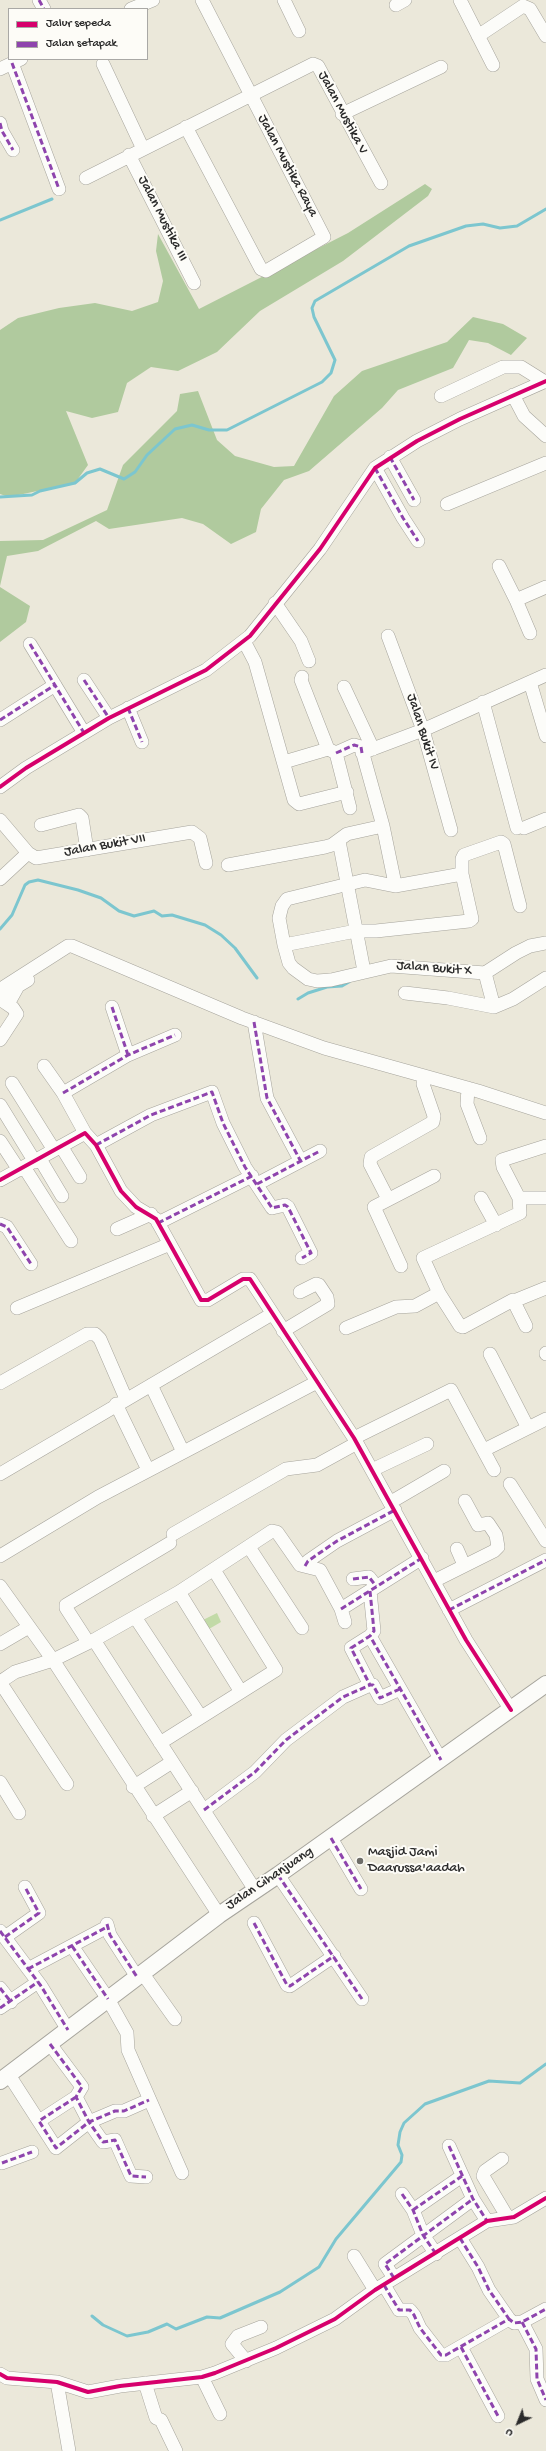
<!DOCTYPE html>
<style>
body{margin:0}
#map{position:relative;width:546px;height:2451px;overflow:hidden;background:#ebe8da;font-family:"Gochi Hand",sans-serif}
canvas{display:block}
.legend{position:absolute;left:8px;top:8px;width:140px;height:52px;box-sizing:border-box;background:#fdfcf7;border:1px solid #a9a8a5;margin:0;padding:5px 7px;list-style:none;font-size:12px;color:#2b2b2b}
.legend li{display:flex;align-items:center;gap:8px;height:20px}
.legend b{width:20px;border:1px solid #a9a8a5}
.north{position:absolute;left:498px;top:2403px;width:40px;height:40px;-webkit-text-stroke:3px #fdfcf7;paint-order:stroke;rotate:223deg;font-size:11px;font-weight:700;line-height:16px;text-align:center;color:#2b2b2b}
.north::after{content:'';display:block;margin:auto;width:14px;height:18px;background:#2b2b2b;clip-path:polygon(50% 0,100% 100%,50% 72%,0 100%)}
</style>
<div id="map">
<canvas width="546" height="2451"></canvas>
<ul class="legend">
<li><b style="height:5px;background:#d6006c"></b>Jalur sepeda</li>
<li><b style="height:5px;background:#8e44ad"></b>Jalan setapak</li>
</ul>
<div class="north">U</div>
</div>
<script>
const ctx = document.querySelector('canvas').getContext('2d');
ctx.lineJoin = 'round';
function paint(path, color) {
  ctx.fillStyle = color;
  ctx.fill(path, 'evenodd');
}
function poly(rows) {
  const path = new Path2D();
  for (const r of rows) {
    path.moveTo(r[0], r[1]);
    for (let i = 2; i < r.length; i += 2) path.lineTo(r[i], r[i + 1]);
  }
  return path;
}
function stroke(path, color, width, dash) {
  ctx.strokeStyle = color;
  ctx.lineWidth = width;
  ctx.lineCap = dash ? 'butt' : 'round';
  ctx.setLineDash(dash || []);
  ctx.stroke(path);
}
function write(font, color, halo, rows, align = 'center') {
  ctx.font = font + ' "Gochi Hand",sans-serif';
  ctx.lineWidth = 4;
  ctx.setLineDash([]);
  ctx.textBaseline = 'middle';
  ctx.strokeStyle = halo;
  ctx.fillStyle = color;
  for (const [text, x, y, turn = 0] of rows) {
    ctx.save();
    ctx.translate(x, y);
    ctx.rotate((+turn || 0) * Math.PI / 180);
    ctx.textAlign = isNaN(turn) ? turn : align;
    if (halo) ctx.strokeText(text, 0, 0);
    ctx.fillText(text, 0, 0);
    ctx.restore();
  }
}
paint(poly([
 [217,1613,221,1622,209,1629,203,1620]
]), '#c2daa7');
paint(poly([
 [425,184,432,189,428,196,343,261,260,311,217,352,178,371,151,367,127,383,118,412,92,418,66,411,88,465,75,483,9,497,0,494,0,330,18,318,59,308,95,303,132,311,158,302,163,281,156,251,158,234,199,309,348,233],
 [473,317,503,324,527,338,511,355,488,343,469,340,453,368,398,390,382,408,309,471,284,480,261,509,256,532,231,544,203,524,182,518,109,529,96,521,38,551,7,556,0,586,0,541,43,540,107,510,123,465,177,411,180,394,198,391,217,440,235,456,274,467,294,466,334,396,362,371,447,342],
 [0,587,30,606,26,622,0,642]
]), '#b0ca9e');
stroke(poly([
 [0,220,52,199],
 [0,497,32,495,40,491,75,483,87,473,100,469,124,479,135,472,147,455,175,429,192,425,209,430,227,430,322,382,331,373,335,360,314,317,312,308,315,301,409,246,466,226,483,224,500,228,517,226,546,209],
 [0,929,12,915,25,885,29,882,38,880,78,890,101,898,119,911,134,916,154,911,162,916,172,915,205,925,221,935,235,948,257,978],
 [298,999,308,993,327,987,342,986,349,982],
 [92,2316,103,2325,127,2336,148,2332,167,2324,176,2329,207,2317,220,2318,280,2292,319,2267,336,2239,401,2162,402,2155,398,2145,400,2132,404,2123,425,2104,489,2081,520,2083,546,2064]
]), '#7cc6cf', 3);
const minor = poly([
 [39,0,44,9],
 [284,0,299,31],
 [460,0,493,65],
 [396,5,405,0],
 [131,9,153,0],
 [478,36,523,6,530,9,546,36],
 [12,63,59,189],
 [103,64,143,149],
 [0,69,21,59],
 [342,114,441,67],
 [0,123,2,131,13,150],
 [186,127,261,269,266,271,324,237,202,0],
 [129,155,194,283],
 [86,178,313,64,318,66,381,183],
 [513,395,524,416,546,436],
 [441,396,503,367,521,367,545,382],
 [390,457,414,500],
 [375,468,403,518,418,541],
 [447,504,546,463],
 [499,566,516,600,546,587],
 [516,600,530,633],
 [275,603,301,641,309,661],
 [388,636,423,730,451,830],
 [244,641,255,662,294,800,299,804,347,792],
 [30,644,84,733],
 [302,677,301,680,328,749],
 [84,680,109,718],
 [530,682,546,736],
 [344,687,373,749],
 [483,702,517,828],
 [128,708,142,742],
 [0,720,55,685],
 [362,753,423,730,546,675],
 [284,762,328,749,336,753,350,808],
 [0,787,26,768,109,718,206,670,250,636,320,549,375,468,417,441,460,419,546,381],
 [0,820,28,853,36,858,192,832,200,838,206,863],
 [41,825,79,815,82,818,87,850],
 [383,826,394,879],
 [524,828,546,819],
 [339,841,364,971],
 [228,865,325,847,332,845,347,834,383,826,361,747,354,745,336,753],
 [462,874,395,886,365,880,287,899,282,906,279,918,284,945,289,963,293,968,308,979,317,981,331,980,391,966,485,973],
 [0,879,28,853],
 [284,945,356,931,376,931,469,921,472,919,462,874,462,859,464,855,501,842,504,844,520,906],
 [485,973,516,953,530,946,546,943],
 [485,973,494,1007],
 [405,993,448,998,494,1007,513,999,546,978],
 [0,994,4,987,68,946,72,946,242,1018,324,1048,478,1091,546,1113],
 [0,999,13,1008,17,1014,0,1040],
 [8,1004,18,986,28,980],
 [112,1007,128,1055],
 [254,1022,267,1098,300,1160],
 [44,1066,63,1093,85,1133],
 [12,1083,54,1150],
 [468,1088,467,1104,480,1138],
 [63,1093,128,1055,175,1035],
 [0,1105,35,1162],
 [0,1141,19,1170],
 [96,1145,151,1115,212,1092,223,1123,245,1167,272,1208,285,1205,288,1207,311,1253,302,1258],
 [61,1146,80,1177],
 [40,1159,62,1196],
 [24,1167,71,1241],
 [0,1180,85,1133,96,1145,121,1191,136,1207,156,1219,201,1300,208,1300,243,1279,250,1279,354,1438,466,1640,511,1710],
 [257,1184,320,1151],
 [481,1198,496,1225],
 [519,1198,546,1198],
 [388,1199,370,1164,371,1157,433,1122,434,1116,423,1084,424,1076],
 [158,1223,252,1176],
 [0,1224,7,1227,31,1264],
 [117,1229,151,1214],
 [401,1266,374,1207,434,1176],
 [514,1301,546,1288],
 [17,1308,170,1244],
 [526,1326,513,1300,463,1327,460,1326,439,1293,423,1258,520,1213,519,1198,503,1167,502,1160,546,1146],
 [346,1328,396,1307,415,1306,439,1293],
 [283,1331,328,1304,327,1297,319,1285,316,1284,300,1292],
 [546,1353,546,1354],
 [490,1354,528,1428],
 [0,1383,87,1334,95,1334,100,1339,126,1399],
 [151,1385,183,1452],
 [116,1404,148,1470],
 [354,1438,451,1390,494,1470],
 [484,1450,546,1419],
 [372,1470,427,1444],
 [0,1474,272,1314],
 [510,1484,546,1541],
 [391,1502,444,1471],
 [173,1534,286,1469,317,1465,357,1443],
 [249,1547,302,1628],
 [457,1549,464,1565],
 [0,1556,98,1497,317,1382],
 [305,1566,308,1561,337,1541,395,1510],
 [353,1579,369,1577,376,1586],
 [434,1581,494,1551,498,1547,496,1535,488,1523,478,1525,465,1501],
 [0,1586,53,1660,219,1915],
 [370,1591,374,1631,370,1636],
 [179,1592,241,1692],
 [341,1609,422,1558],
 [449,1610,546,1560],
 [135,1617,201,1717],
 [94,1640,255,1890],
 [88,1642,66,1608,66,1605,170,1543],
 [0,1644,29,1627],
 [400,1689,380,1698,373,1685,370,1685,351,1648,370,1636,441,1760],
 [160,1743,276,1670,214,1570],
 [0,1782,19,1813],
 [67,1784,0,1682,15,1672,53,1660,94,1640,179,1592,272,1531,277,1532,300,1565,320,1570,341,1609,345,1622],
 [133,1787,172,1762],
 [204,1810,255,1772,286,1740,343,1697,370,1685],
 [153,1816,192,1791],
 [331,1838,361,1889],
 [278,1875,362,1999],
 [254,1923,287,1985,290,1986,334,1956],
 [107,1924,110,1935,137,1977],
 [0,1931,41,1986,68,2030],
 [5,1937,39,1913,25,1887],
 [72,1946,108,1999,127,2033,128,2050,182,2173],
 [28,1969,107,1927],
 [143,1974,175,2019],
 [0,1988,11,2002],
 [0,2008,38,1982],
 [50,2044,82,2087,76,2097,89,2122,103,2142,115,2140,131,2176,146,2177],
 [9,2075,56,2148,89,2122,115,2111,124,2111,149,2100],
 [39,2121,76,2097],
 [449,2146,473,2199,487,2221],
 [502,2159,485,2171,483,2176,508,2218],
 [2,2163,32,2152],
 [402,2194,413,2210,423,2235,436,2254],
 [413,2210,462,2176],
 [460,2238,478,2267,489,2290,509,2319],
 [354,2256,375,2290],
 [394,2278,385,2264,473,2199],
 [384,2285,399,2310,410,2310,414,2315,420,2328,441,2355,446,2355,509,2319,514,2323,522,2322,546,2309],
 [522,2322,536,2349,537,2379,546,2400],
 [461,2347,498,2416],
 [246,2361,232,2344,238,2336,261,2327],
 [0,2374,7,2378,57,2382,88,2392,120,2386,202,2377,215,2373,276,2348,335,2319,375,2290,487,2221,514,2217,546,2198],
 [202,2377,220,2414],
 [57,2382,69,2451],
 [145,2383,156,2418,161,2420,176,2451]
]);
const major = poly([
 [0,2081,219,1915,278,1875,546,1684]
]);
stroke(minor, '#a6a49c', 14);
stroke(major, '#a6a49c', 18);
stroke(minor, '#fcfcf9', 13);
stroke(major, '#fcfcf9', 16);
stroke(poly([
 [39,0,44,9],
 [12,63,59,189],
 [0,123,2,131,13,150],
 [390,457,414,500],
 [375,468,403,518,418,541],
 [30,644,84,733],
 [84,680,109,718],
 [128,708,142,742],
 [0,720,55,685],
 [336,753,354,745,361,747,362,753],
 [112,1007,128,1055],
 [254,1022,267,1098,300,1160],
 [63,1093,128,1055,175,1035],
 [96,1145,151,1115,212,1092,223,1123,245,1167,272,1208,285,1205,288,1207,311,1253,302,1258],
 [257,1184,320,1151],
 [158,1223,252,1176],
 [0,1224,7,1227,31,1264],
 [305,1566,308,1561,337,1541,395,1510],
 [353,1579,369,1577,376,1586],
 [370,1591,374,1631,370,1636],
 [341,1609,422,1558],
 [449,1610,546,1560],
 [400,1689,380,1698,373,1685,370,1685,351,1648,370,1636,441,1760],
 [204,1810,255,1772,286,1740,343,1697,370,1685],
 [331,1838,361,1889],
 [278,1875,362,1999],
 [254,1923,287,1985,290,1986,334,1956],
 [107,1924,110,1935,137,1977],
 [0,1931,41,1986,68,2030],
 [5,1937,39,1913,25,1887],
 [72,1946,108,1999],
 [28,1969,107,1927],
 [0,1988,11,2002],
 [0,2008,38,1982],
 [50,2044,82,2087,76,2097,89,2122,103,2142,115,2140,131,2176,146,2177],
 [76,2097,39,2121,56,2148,89,2122,115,2111,124,2111,149,2100],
 [449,2146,473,2199,487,2221],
 [2,2163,32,2152],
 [402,2194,413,2210,423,2235,436,2254],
 [413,2210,462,2176],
 [460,2238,478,2267,489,2290,509,2319],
 [394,2278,385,2264,473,2199],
 [384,2285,399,2310,410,2310,414,2315,420,2328,441,2355,446,2355,509,2319,514,2323,522,2322,546,2309],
 [522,2322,536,2349,537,2379,546,2400],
 [461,2347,498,2416]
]), '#8e44ad', 3, [6, 3]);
stroke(poly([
 [0,787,26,768,109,718,206,670,250,636,320,549,375,468,417,441,460,419,546,381],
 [0,1180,85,1133,96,1145,121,1191,136,1207,156,1219,201,1300,208,1300,243,1279,250,1279,354,1438,466,1640,511,1710],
 [0,2374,7,2378,57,2382,88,2392,120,2386,202,2377,215,2373,276,2348,335,2319,375,2290,487,2221,514,2217,546,2198]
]), '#d6006c', 4);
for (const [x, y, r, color] of [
 [360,1861,4,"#6e6d68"]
]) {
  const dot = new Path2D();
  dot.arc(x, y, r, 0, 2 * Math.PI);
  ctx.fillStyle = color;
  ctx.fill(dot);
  stroke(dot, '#fdfcf7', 1.5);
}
write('14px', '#2b2b2b', '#fdfcf7', [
 ["Jalan Mustika V",342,113,62],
 ["Jalan Mustika Raya",287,166,62],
 ["Jalan Mustika III",162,219,63],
 ["Jalan Bukit IV",422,732,72],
 ["Jalan Bukit VII",105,846,-10],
 ["Jalan Bukit X",434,969,4],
 ["Jalan Cihanjuang",270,1879,-34]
]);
write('14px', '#2b2b2b', '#fdfcf7', [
 ["Masjid Jami",368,1853],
 ["Daarussa'aadah",368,1869]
], 'left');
</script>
